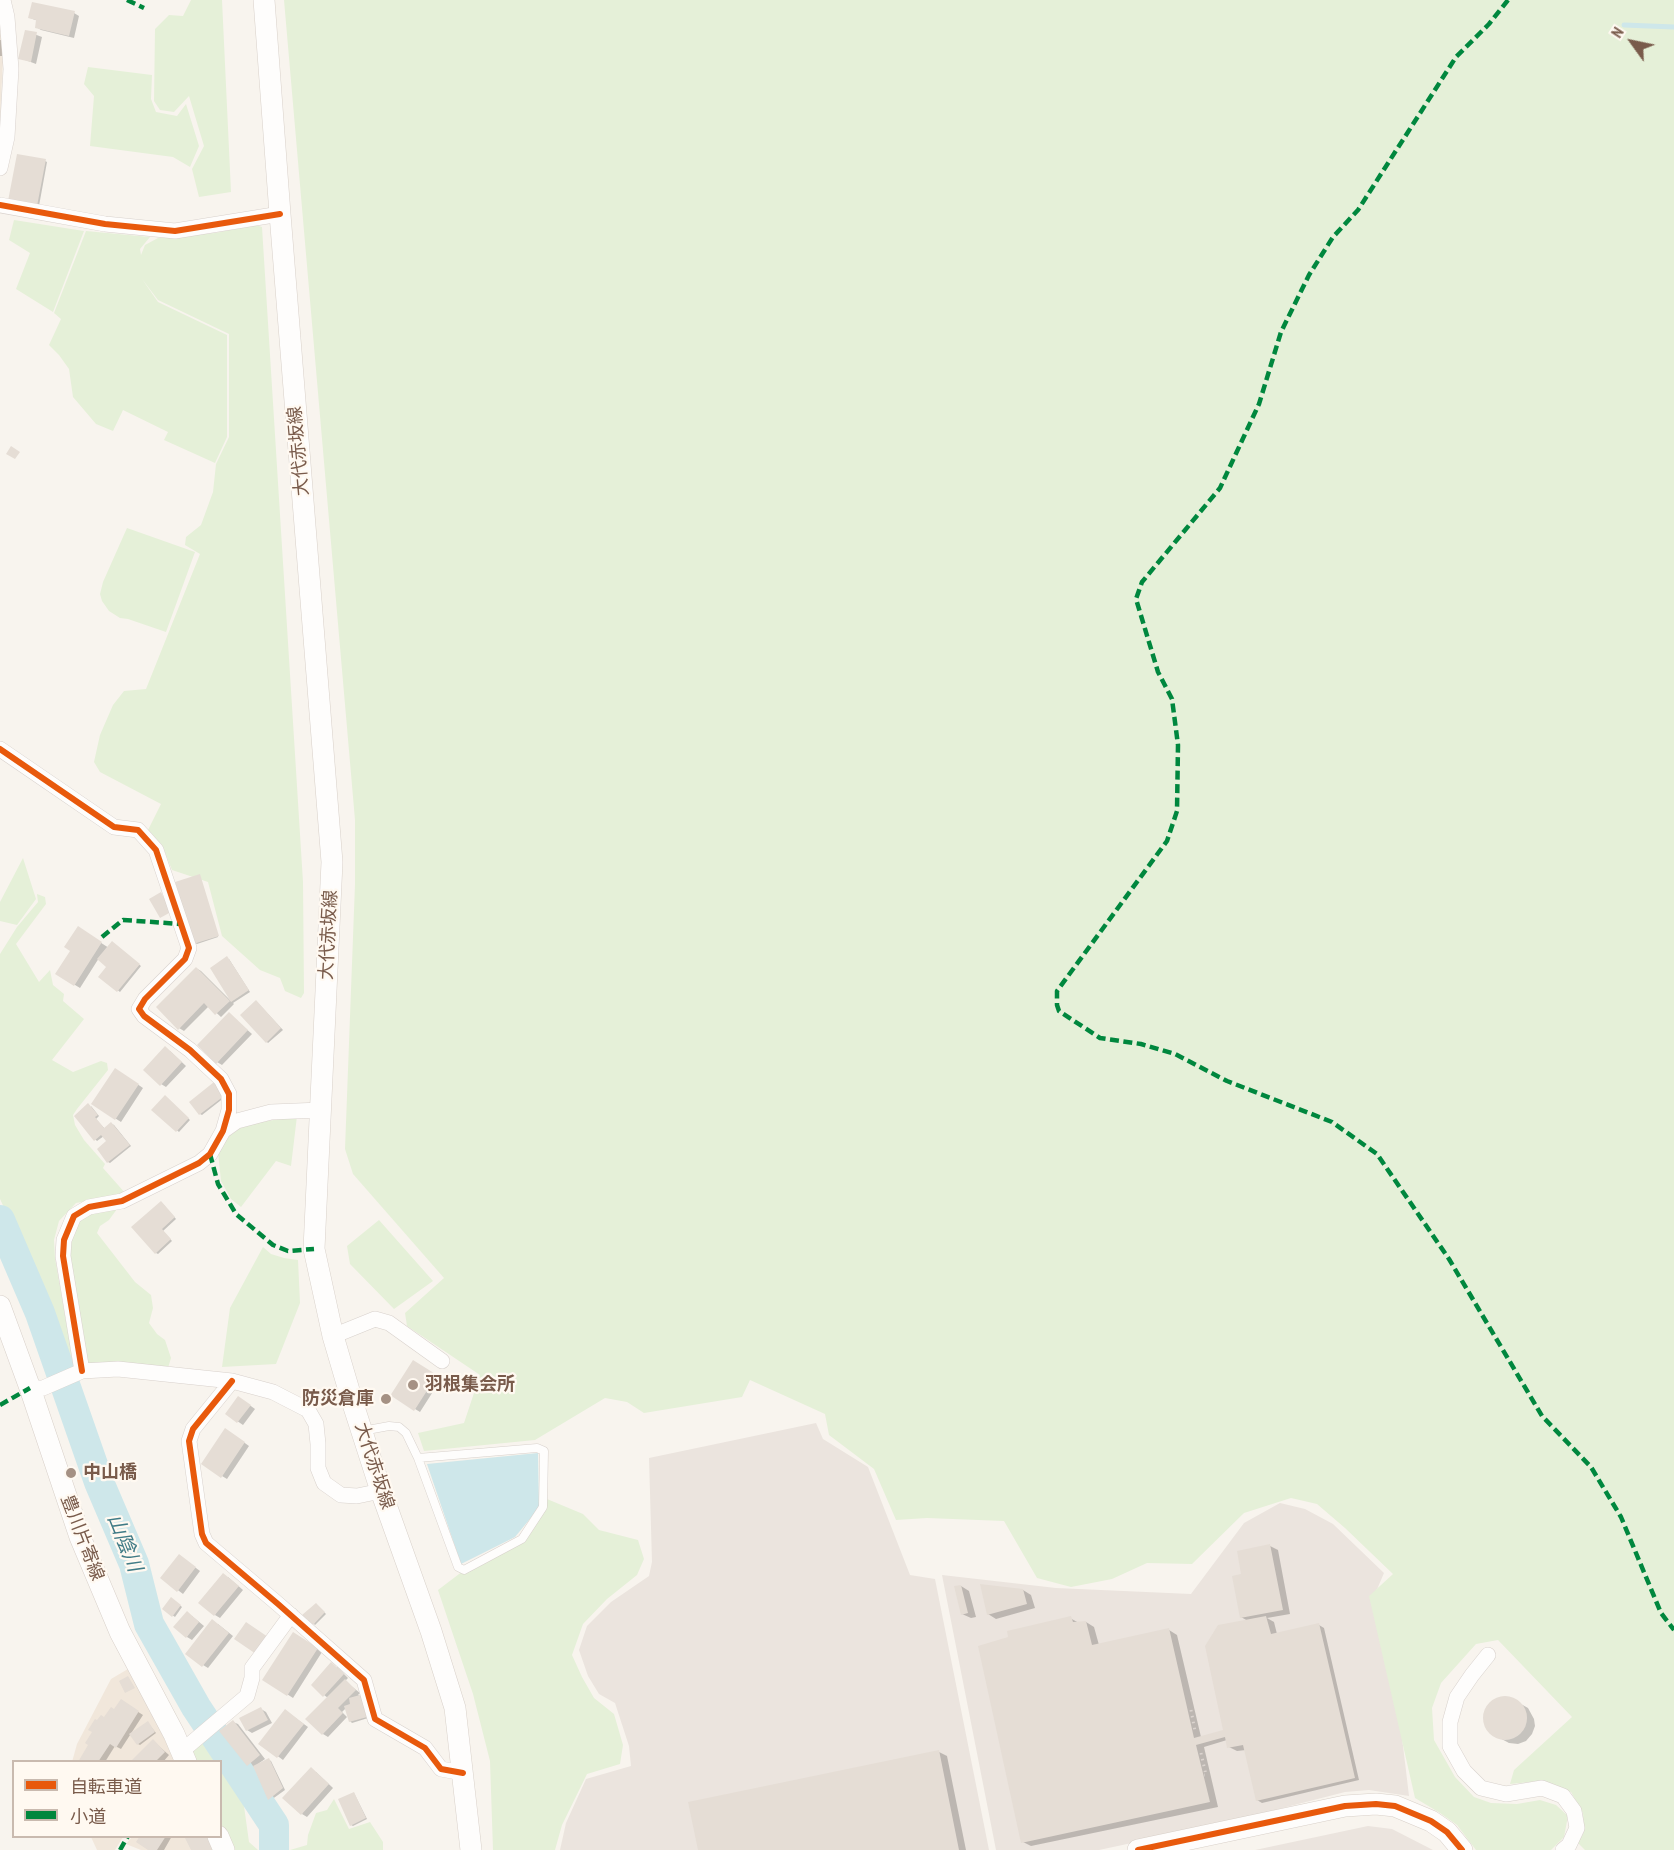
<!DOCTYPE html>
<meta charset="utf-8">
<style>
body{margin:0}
#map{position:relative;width:1674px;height:1850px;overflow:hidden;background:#f8f4ee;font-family:"PT Sans Narrow","Noto Sans JP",sans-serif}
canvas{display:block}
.legend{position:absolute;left:12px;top:1760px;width:210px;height:78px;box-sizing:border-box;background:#fff9f1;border:2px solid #c9baaf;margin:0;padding:8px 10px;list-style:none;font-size:18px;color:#795b4b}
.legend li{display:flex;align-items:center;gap:12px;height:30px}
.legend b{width:30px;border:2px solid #c9baaf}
.north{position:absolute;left:1602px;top:12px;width:60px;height:60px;-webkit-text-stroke:4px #fff9f1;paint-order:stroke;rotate:303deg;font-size:16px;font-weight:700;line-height:24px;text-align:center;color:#795b4b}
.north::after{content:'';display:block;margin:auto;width:21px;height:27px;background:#795b4b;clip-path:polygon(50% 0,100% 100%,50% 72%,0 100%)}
</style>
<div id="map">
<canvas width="1674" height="1850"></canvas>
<ul class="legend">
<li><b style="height:8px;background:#e8590c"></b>自転車道</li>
<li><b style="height:8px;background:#00873e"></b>小道</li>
</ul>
<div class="north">N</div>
</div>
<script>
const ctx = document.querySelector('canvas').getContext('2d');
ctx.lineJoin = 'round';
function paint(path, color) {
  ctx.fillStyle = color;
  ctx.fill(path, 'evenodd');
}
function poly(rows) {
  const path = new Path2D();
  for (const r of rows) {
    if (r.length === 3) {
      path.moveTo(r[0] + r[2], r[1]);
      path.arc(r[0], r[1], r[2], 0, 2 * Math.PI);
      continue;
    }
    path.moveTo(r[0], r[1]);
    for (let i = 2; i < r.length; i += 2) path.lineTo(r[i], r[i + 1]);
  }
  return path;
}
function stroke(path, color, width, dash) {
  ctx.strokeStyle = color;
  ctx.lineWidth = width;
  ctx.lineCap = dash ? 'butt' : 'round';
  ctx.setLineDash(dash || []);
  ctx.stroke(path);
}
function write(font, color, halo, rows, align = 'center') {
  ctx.font = font + ' "PT Sans Narrow","Noto Sans JP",sans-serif';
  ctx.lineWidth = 4.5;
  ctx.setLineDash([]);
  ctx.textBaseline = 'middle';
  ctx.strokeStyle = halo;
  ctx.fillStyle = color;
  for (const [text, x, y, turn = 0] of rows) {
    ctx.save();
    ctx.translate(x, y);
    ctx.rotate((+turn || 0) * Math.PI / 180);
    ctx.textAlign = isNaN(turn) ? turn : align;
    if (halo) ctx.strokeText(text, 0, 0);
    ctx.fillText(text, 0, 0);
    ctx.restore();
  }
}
paint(poly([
 [0,34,4,35,0,122],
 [128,1669,176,1761,72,1762,77,1744,111,1679],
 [91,1837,123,1837,115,1850,97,1850],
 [132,1837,212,1837,219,1850,141,1850,126,1844]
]), '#f1e7db');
paint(poly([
 [816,1423,823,1439,868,1467,910,1575,935,1579,989,1850,560,1850,566,1823,586,1779,631,1766,629,1746,615,1703,599,1694,588,1676,579,1650,587,1626,611,1602,649,1576,652,1562,649,1458],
 [1280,1503,1305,1509,1333,1524,1384,1573,1375,1594,1401,1729,1409,1796,1369,1790,1345,1792,1216,1825,1099,1850,996,1850,942,1575,1056,1588,1191,1594,1244,1523],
 [1368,1826,1392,1829,1433,1850,1255,1850]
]), '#ebe4de');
paint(poly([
 [191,0,222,0,231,192,199,197,192,169,204,146,189,96,174,112,160,110,154,101,155,29,169,15,183,16],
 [284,0,1674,0,1674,1850,1585,1850,1578,1843,1584,1832,1583,1813,1571,1792,1541,1781,1510,1784,1514,1770,1572,1717,1498,1640,1476,1644,1441,1683,1432,1708,1434,1740,1455,1777,1474,1797,1491,1803,1517,1804,1540,1800,1556,1805,1568,1816,1564,1837,1551,1850,1476,1850,1457,1825,1440,1813,1415,1798,1369,1596,1393,1574,1345,1528,1317,1504,1291,1498,1244,1513,1192,1564,1147,1563,1112,1579,1071,1587,1037,1578,1004,1521,927,1518,896,1520,874,1469,829,1435,825,1414,750,1380,742,1397,644,1413,627,1402,605,1398,535,1440,424,1451,418,1433,464,1423,480,1375,407,1326,405,1313,444,1278,353,1174,345,1149,355,884,355,820],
 [88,67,152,75,151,99,156,112,177,116,186,104,199,146,190,167,173,157,90,146,94,96,84,84],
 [14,220,84,231,53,312,16,289,30,253,9,240],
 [256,225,262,227,303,882,304,993,301,998,285,991,280,978,260,970,222,936,208,882,172,870,162,845,148,830,161,804,100,772,94,762,100,735,113,705,124,691,146,689,200,554,185,545,186,537,201,525,213,492,216,464,229,437,229,334,158,300,142,279,158,302,227,335,227,437,215,463,164,440,168,432,123,410,113,431,96,424,73,397,69,369,59,355,49,345,61,319,54,313,86,231,150,237,140,249,141,255,145,245,158,238,215,233],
 [127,528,195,552,166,632,128,619,120,618,109,611,102,601,100,594,103,582],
 [23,858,36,899,17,925,0,921,0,902],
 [37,894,45,897,46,904,16,944,39,982,50,970,53,985,64,994,63,1001,84,1019,52,1060,73,1072,101,1061,107,1063,108,1070,77,1109,73,1115,75,1125,84,1140,105,1164,103,1168,126,1194,76,1203,59,1221,54,1240,55,1258,74,1367,69,1366,17,1235,0,1199,0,954,17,927,38,902],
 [297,1116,291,1166,276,1161,241,1207,231,1199,221,1181,218,1152,229,1136,244,1125],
 [117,1209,109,1220,100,1226,97,1233,135,1282,151,1295,153,1308,149,1323,157,1334,165,1340,171,1358,168,1368,86,1366,68,1256,74,1226,91,1211],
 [379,1220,433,1281,394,1309,350,1264,347,1246],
 [263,1247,271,1254,284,1258,298,1260,300,1303,276,1364,222,1367,230,1308],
 [547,1499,583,1514,599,1530,638,1540,644,1559,637,1575,607,1599,583,1624,572,1655,582,1677,594,1698,614,1714,623,1745,620,1764,587,1774,562,1825,555,1850,493,1850,490,1761,473,1694,438,1590,463,1571,523,1537],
 [209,1736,228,1767,243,1799,249,1842,258,1850,231,1850,221,1826,220,1762,193,1761,189,1752],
 [334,1799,349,1829,370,1822,383,1842,383,1850,290,1850,307,1845,308,1835,316,1813,327,1810]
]), '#e5f0d8');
paint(poly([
 [538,1453,539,1508,515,1537,461,1564,427,1464]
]), '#cee7ea');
paint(poly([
 [74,13,79,16,74,38,41,30,36,27,38,21,30,18],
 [26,31,42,37,36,64,20,58],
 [0,40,2,40,7,56,0,56],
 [45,161,47,162,39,206,12,201],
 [199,876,218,937,197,944,195,943],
 [78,928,109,948,114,945,141,966,120,992,100,976,108,966,99,958,80,988,57,974,72,951],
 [229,959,250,992,233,1003,234,1004,221,1017,209,1006,184,1031,179,1028,196,968,201,971,231,1001],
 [258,1003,283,1030,268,1043,267,1042],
 [229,1014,252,1034,222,1065,217,1062],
 [170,1051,186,1066,166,1087,161,1084],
 [121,1073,143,1088,121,1122,93,1104],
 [214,1084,225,1097,202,1115,200,1114],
 [167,1098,190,1120,179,1132,153,1110],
 [91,1106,99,1116,96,1119,105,1129,112,1124,114,1125,131,1146,110,1163,108,1162,109,1142,104,1136,97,1141,95,1139],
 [163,1204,176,1219,163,1231,172,1241,158,1254,156,1253],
 [413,1362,441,1379,420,1412,392,1395],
 [244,1401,255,1409,243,1425,227,1414],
 [231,1433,249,1446,227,1479,222,1476],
 [1270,1546,1278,1550,1290,1614,1267,1618,1274,1622,1277,1634,1319,1625,1324,1628,1359,1780,1262,1803,1257,1800,1246,1750,1237,1751,1229,1747,1227,1740,1204,1747,1218,1807,1031,1846,1023,1842,1070,1618,1079,1623,1086,1622,1094,1627,1099,1645,1169,1630,1177,1635,1201,1737,1225,1731,1248,1621,1241,1617,1243,1576],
 [184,1559,200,1571,183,1594,162,1578],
 [228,1577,243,1590,220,1618,215,1615],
 [961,1586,969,1591,976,1617,971,1618,962,1614],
 [1023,1590,1031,1595,1035,1608,996,1619,988,1614],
 [172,1599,182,1607,175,1617,164,1609],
 [318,1606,326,1614,315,1625,314,1624],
 [192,1616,204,1626,192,1640,187,1637],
 [218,1624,233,1636,208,1668,203,1665],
 [294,1634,322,1652,293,1698,264,1679],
 [337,1667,348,1678,345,1681,360,1693,358,1695,362,1697,368,1718,352,1723,350,1721,346,1708,342,1712,347,1717,328,1737,323,1734,328,1698,324,1695],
 [1503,1697,1512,1699,1528,1708,1534,1719,1535,1726,1532,1734,1526,1741,1518,1744,1509,1743,1492,1734,1487,1727,1485,1721,1485,1712,1490,1704,1497,1699],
 [121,1701,143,1715,121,1749,115,1746,105,1762,79,1762,105,1719,115,1710],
 [261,1709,266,1712,272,1723,252,1733,247,1730],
 [290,1714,308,1727,283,1760,260,1743],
 [233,1722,238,1724,265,1759,258,1764,269,1760,271,1761,285,1790,271,1800,255,1767,253,1768,248,1765],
 [148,1723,156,1733,140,1745,138,1744],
 [153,1741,169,1755,163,1762,132,1762],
 [939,1752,947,1756,966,1850,699,1850],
 [316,1772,333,1788,307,1817,302,1814],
 [354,1793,367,1819,353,1826,351,1825],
 [142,1836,172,1836,164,1850,151,1850]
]), '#0003');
stroke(poly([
 [1624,25,1674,27]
]), '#cee7ea', 5);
stroke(poly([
 [0,1220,40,1313,99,1482,134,1564,149,1624,196,1707,274,1825,274,1850]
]), '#cee7ea', 30);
paint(poly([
 [32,2,75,11,69,36,35,28,36,20,28,18],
 [25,30,37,32,31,62,18,59],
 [17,154,46,159,37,206,8,201],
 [11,446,20,452,15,459,6,454],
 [200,874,219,936,193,944,175,882],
 [161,892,171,912,160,918,149,899],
 [78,926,102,942,74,986,55,974,70,951,64,947],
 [112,941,140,964,117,992,98,977,106,967,97,959],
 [227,956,249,990,231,1002,210,968],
 [196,967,230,1001,215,1015,204,1003,178,1030,156,1007],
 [256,1000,281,1028,266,1043,240,1015],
 [229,1012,248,1030,216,1064,197,1045],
 [165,1046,182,1062,160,1086,143,1070],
 [115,1068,139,1084,115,1120,91,1104],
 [214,1082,224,1096,199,1115,189,1102],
 [165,1095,189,1118,176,1132,151,1110],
 [88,1103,98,1115,95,1117,104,1128,111,1122,130,1145,107,1163,97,1149,106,1141,101,1135,94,1141,74,1116],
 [161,1201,175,1217,162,1229,171,1239,155,1254,131,1227],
 [413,1360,437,1375,414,1411,393,1397,387,1405,380,1400,385,1393,390,1396],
 [238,1396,251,1405,237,1423,225,1414],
 [225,1428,245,1442,221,1478,201,1464],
 [1270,1544,1283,1610,1240,1618,1232,1576,1241,1574,1237,1551],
 [179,1554,196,1567,177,1592,160,1578],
 [223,1573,239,1586,214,1616,198,1603],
 [980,1584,1023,1589,1027,1604,987,1615],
 [961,1585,968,1613,961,1615,954,1586],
 [171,1597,181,1605,172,1617,162,1609],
 [316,1603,325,1612,313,1625,302,1615],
 [187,1611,199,1622,186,1638,173,1627],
 [1071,1616,1073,1622,1086,1621,1092,1645,1169,1628,1194,1738,1223,1730,1205,1646,1218,1625,1266,1616,1271,1634,1319,1623,1355,1778,1256,1801,1243,1745,1227,1748,1225,1737,1196,1745,1210,1802,1021,1843,978,1646,1008,1637,1007,1631],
 [212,1619,229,1633,202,1667,185,1654],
 [246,1622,268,1637,256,1654,234,1639],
 [293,1632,318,1648,287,1696,262,1680],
 [331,1662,344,1674,323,1697,311,1685],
 [128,1676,135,1688,125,1693,119,1681],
 [345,1679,356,1690,338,1708,343,1713,322,1735,305,1719],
 [360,1695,367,1717,349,1722,344,1706,350,1704,349,1698],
 [1505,1718,22],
 [121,1699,139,1711,116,1748,110,1744,98,1762,78,1762,88,1745,85,1743,92,1732,88,1730,95,1719,97,1720,101,1715,104,1717,111,1707,114,1709],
 [261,1707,268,1720,246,1731,239,1718],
 [285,1709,304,1724,277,1758,258,1744],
 [233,1720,260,1755,247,1766,219,1731],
 [148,1721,155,1732,137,1745,129,1734],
 [153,1739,165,1752,155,1762,130,1762],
 [939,1750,959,1850,698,1850,688,1802],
 [269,1758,283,1788,268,1800,253,1766],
 [311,1767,329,1784,301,1815,282,1798],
 [354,1792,366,1818,350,1826,338,1799],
 [140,1836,166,1836,157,1850,148,1850,136,1842],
 [184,1836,209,1836,216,1850,191,1850]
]), '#e5ddd5');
const lane = poly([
 [362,1431,389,1426,399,1427,406,1433,418,1458,458,1567,464,1570,522,1539,543,1507,544,1451,537,1448,418,1458]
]);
const street = poly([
 [0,168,7,137,11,69,7,17,3,0],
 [0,205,105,224,175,231,280,214],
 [0,749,114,827,138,830,156,850,189,948,185,959,145,999,139,1009,144,1016,190,1050,221,1079,229,1094,229,1110,223,1131,210,1154,199,1163,122,1201,89,1207,74,1216,64,1240,63,1256,82,1371],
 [223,1131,237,1121,271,1112,321,1110],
 [333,1336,375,1319,389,1323,442,1361],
 [232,1381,193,1429,189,1441,202,1534,206,1543,278,1604,364,1680,375,1719,425,1748,441,1769,463,1773],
 [30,1388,43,1388,82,1371,118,1369,232,1381,273,1392,308,1410,316,1424,318,1444,318,1468,324,1483,341,1495,357,1496,381,1491],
 [1488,1655,1472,1675,1457,1697,1450,1722,1450,1746,1464,1771,1481,1788,1506,1794,1542,1788,1563,1796,1574,1811,1577,1828,1569,1845,1563,1850],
 [182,1751,247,1696,252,1678,252,1668,291,1615]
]);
const secondary = poly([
 [264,0,280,214,332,862,314,1249,333,1336,353,1404,381,1491,431,1631,455,1708,471,1850],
 [0,1306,30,1388,80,1537,120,1632,174,1734,186,1762],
 [218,1836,224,1850],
 [1138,1850,1345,1806,1376,1804,1395,1806,1431,1821,1447,1832,1462,1850]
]);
stroke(lane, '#d8d1cc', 9);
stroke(street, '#d8d1cc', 16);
stroke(secondary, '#d8d0c9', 22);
stroke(poly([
 [1191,1710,1195,1731,1193,1731],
 [1201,1753,1206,1775,1204,1775]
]), '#dbd4cf', 3, [1.5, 4.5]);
stroke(lane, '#fefdfc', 8);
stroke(street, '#fefdfc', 15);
stroke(secondary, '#fefdfc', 21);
stroke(poly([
 [127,0,144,8],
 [1508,0,1489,24,1456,57,1358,210,1333,237,1309,275,1281,332,1259,404,1220,488,1142,582,1136,599,1158,672,1172,699,1178,745,1177,811,1167,841,1057,991,1057,1005,1059,1011,1100,1038,1141,1044,1175,1054,1227,1081,1332,1122,1377,1154,1449,1259,1542,1416,1591,1467,1621,1517,1661,1613,1674,1630],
 [102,937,123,920,181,924],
 [210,1154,218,1184,236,1214,273,1245,288,1251,314,1249],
 [0,1405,30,1388],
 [120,1850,128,1836]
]), '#00873e', 4.5, [9, 4.5]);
stroke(poly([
 [0,205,105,224,175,231,280,214],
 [0,749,114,827,138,830,156,850,189,948,185,959,145,999,139,1009,144,1016,190,1050,221,1079,229,1094,229,1110,223,1131,210,1154,199,1163,122,1201,89,1207,74,1216,64,1240,63,1256,82,1371],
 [232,1381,193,1429,189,1441,202,1534,206,1543,278,1604,364,1680,375,1719,425,1748,441,1769,463,1773],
 [1138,1850,1345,1806,1376,1804,1395,1806,1431,1821,1447,1832,1462,1850]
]), '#e8590c', 6);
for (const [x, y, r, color] of [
 [413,1385,6,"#a59184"],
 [386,1399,6,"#a59184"],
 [71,1473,6,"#a59184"]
]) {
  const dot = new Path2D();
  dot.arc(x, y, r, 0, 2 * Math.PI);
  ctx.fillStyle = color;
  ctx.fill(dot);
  stroke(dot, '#fff9f1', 2);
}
write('18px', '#795b4b', '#fff9f1', [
 ["大代赤坂線",299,451,-95],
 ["大代赤坂線",329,935,-87],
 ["大代赤坂線",374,1466,72],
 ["豊川片寄線",82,1538,69]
]);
write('bold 18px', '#795b4b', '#fff9f1', [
 ["羽根集会所",425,1385],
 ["防災倉庫",374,1399,"right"],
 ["中山橋",83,1473]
], 'left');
write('italic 20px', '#407b86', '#fff9f1', [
 ["山陰川",124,1543,68]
]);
</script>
